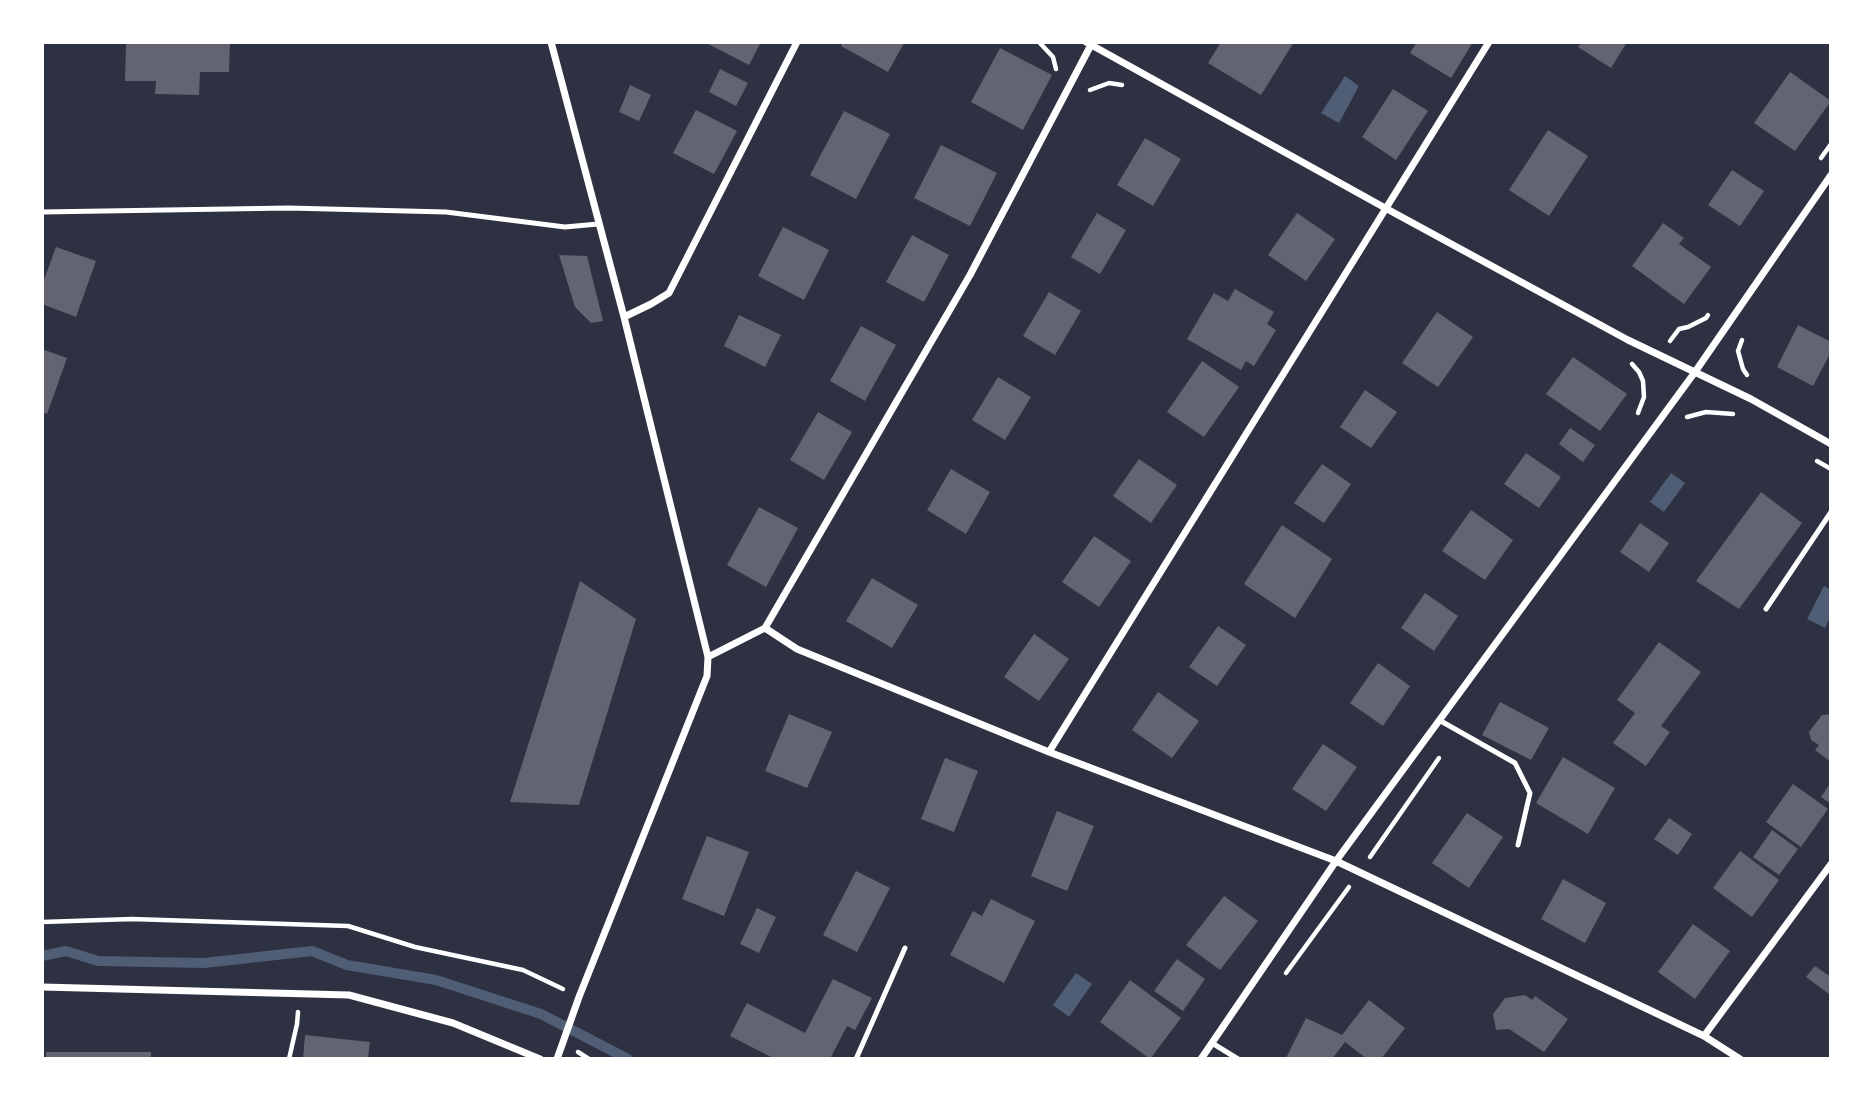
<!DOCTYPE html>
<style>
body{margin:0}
#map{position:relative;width:1873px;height:1101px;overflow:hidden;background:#2d3142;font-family:Manrope,sans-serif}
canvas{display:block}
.frame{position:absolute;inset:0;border:44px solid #fff;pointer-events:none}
</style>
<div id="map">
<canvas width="1873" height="1101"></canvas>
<div class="frame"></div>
</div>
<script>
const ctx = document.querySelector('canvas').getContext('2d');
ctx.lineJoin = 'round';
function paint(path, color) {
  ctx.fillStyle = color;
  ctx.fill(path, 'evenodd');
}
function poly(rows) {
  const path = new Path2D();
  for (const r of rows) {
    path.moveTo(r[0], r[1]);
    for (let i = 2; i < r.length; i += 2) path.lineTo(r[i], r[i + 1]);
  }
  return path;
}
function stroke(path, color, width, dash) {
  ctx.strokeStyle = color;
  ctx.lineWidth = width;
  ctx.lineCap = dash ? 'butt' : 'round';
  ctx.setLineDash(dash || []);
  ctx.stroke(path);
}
paint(poly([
 [1345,76,1359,86,1339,123,1321,113],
 [1671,473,1685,483,1664,512,1650,502],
 [1824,586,1831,590,1831,616,1825,628,1807,619],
 [1076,973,1092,984,1069,1017,1053,1005]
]), '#4f5d75');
stroke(poly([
 [42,956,66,951,98,961,204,963,312,951,347,965,436,980,541,1014,628,1059]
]), '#4f5d75', 10);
paint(poly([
 [126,42,230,42,229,72,200,72,199,95,155,94,156,81,125,81],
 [709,42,761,42,749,65,708,44],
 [844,42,902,42,904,43,888,72,841,46],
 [1221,42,1294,42,1261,95,1208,63],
 [1417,42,1473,42,1451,78,1410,53],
 [1582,42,1627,42,1611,68,1578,47],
 [1000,48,1052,75,1023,130,971,102],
 [720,69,748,83,736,106,709,92],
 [1790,72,1831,101,1795,151,1754,123],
 [630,85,651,95,639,121,619,112],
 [1393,89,1428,111,1396,160,1362,137],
 [696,110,737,131,714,174,673,153],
 [844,111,890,134,856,199,810,175],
 [1548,130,1588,156,1549,216,1509,190],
 [1145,138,1181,159,1153,206,1117,185],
 [941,145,997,173,970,226,914,198],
 [1732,170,1764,191,1740,226,1708,205],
 [1097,213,1126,230,1100,274,1071,257],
 [1297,213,1335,239,1306,281,1268,255],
 [1663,223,1684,238,1679,244,1711,267,1684,304,1632,266],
 [783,227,829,250,804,300,758,276],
 [912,235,949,255,924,302,886,282],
 [56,247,96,261,76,317,42,304,42,285],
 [559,255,587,256,603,321,591,323,575,307],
 [1235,289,1274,312,1267,324,1276,330,1254,366,1246,361,1241,370,1187,339,1214,293,1228,301],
 [1049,292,1081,311,1055,355,1023,336],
 [1437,312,1473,337,1438,387,1402,363],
 [739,315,781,335,765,367,724,346],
 [1798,325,1831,342,1831,352,1813,386,1777,367],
 [861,326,896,345,865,401,830,381],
 [42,349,67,358,47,414,42,412],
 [1573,357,1627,394,1600,431,1546,394],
 [1202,361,1239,387,1204,437,1167,412],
 [998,377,1031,397,1005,440,972,420],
 [1365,390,1397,412,1371,448,1340,427],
 [818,412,852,432,824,480,790,460],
 [1570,428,1595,445,1583,462,1559,444],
 [1526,453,1561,477,1539,508,1504,484],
 [1139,459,1177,485,1151,523,1113,496],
 [1322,464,1351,484,1324,523,1294,503],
 [951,469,990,492,966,534,927,510],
 [1761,492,1802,523,1739,609,1696,581],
 [759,507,798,528,766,587,727,565],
 [1471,510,1513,540,1485,580,1442,551],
 [1640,523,1669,543,1649,572,1620,552],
 [1282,525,1332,559,1295,618,1244,584],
 [1094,536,1131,561,1099,607,1062,582],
 [872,578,918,605,892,648,846,621],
 [580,581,636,619,579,805,510,802],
 [1425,593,1458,616,1434,651,1401,628],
 [1218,626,1246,645,1217,686,1189,667],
 [1034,634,1069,659,1039,701,1004,677],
 [1659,642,1701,672,1661,726,1670,732,1646,766,1613,743,1635,713,1617,700],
 [1378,663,1410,686,1383,726,1350,703],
 [1158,692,1199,721,1172,758,1132,730],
 [1500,702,1549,728,1531,760,1482,735],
 [789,714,832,732,807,788,765,771],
 [1831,714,1831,762,1815,750,1819,745,1811,740,1809,732,1822,715],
 [1323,744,1357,767,1326,811,1292,789],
 [1563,757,1615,788,1588,834,1536,803],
 [945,758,978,771,954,832,921,819],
 [1831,782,1831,804,1821,797],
 [1793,784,1828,809,1801,847,1766,822],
 [1057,811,1094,826,1067,891,1031,876],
 [1467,813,1503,837,1469,888,1432,863],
 [1669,818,1692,834,1678,855,1654,839],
 [1772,830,1798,849,1779,875,1753,857],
 [707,836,749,852,724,916,682,899],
 [1740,851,1779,880,1752,917,1713,888],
 [856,871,890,888,857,952,823,935],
 [1563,879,1606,903,1585,943,1541,919],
 [1224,896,1258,921,1220,970,1186,945],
 [991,899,1035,921,1004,983,950,955,973,911,982,916],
 [757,908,776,917,759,953,740,944],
 [1693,924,1730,951,1695,999,1658,972],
 [1177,959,1205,979,1183,1011,1154,991],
 [1815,966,1831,977,1831,991,1829,994,1806,977],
 [833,979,872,998,855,1030,847,1026,830,1059,775,1059,730,1036,747,1003,805,1033],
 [1130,980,1181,1018,1150,1059,1100,1022],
 [1525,995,1532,1000,1535,996,1568,1019,1544,1052,1509,1029,1496,1030,1493,1014,1505,998],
 [1369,1000,1405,1028,1381,1059,1367,1059,1345,1042,1332,1059,1286,1058,1306,1018,1342,1035],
 [305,1035,370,1042,368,1059,303,1059],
 [46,1052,151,1052,151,1059,46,1059]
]), '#626471');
stroke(poly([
 [1039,42,1053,57,1056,69],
 [1090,90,1109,83,1122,85],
 [1821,158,1831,144],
 [1742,340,1738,351,1743,369,1747,375],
 [1670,341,1679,329,1688,327,1706,318,1708,315],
 [1632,364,1639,372,1643,381,1644,397,1638,413],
 [1687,417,1706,412,1733,414],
 [1817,461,1831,469],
 [1370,857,1439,758],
 [42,922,132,919,348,926,415,947,523,970,563,989],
 [1286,973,1349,887],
 [578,1052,589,1059],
 [289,1059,297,1024,298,1012]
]), '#fff', 4.5);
stroke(poly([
 [42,212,289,208,367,210,446,212,565,227,598,224],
 [1766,609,1831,512],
 [1439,720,1515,763,1530,793,1518,845],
 [1212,1043,1238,1059],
 [856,1059,905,948]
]), '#fff', 5);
stroke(poly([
 [551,42,624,317,708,657,707,676,579,997,557,1059],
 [1086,42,1387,209,1628,340,1751,399,1831,444],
 [624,317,651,304,669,293,797,42],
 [765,628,797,649,1049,752,1336,861,1704,1036,1740,1059],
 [708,657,765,628,970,275,1092,43],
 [1049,752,1489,42],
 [42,987,349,995,453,1023,540,1059],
 [1704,1036,1831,864],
 [1201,1059,1336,861,1695,372,1831,175]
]), '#fff', 7);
</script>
